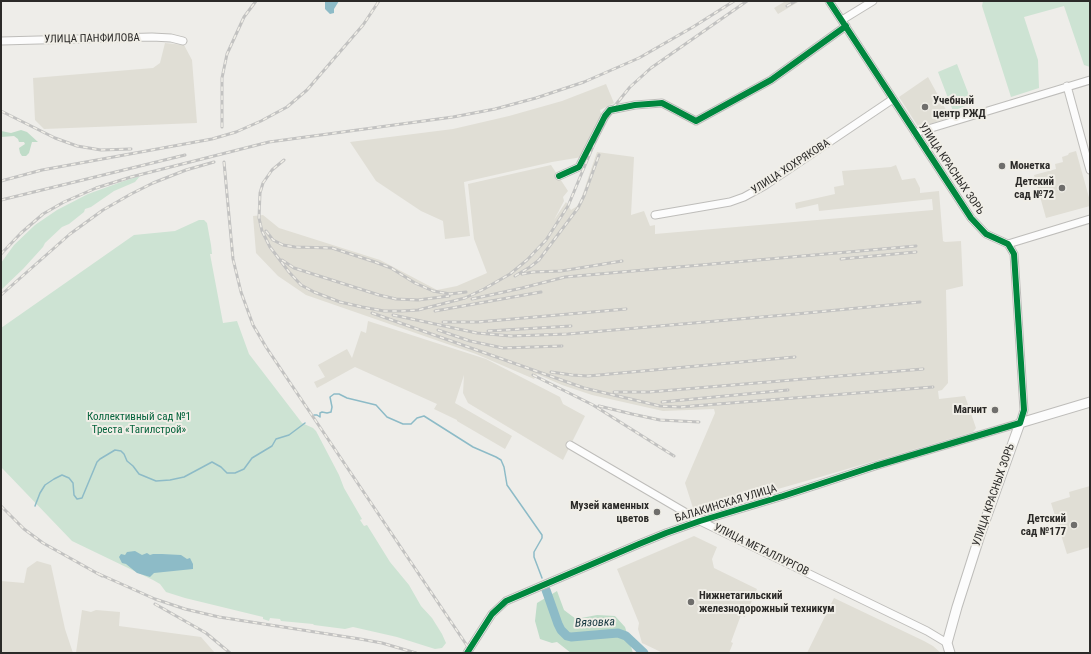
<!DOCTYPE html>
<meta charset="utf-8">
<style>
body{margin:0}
#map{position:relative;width:1091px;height:654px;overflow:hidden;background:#eeede9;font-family:"Roboto Condensed",sans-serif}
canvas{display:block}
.frame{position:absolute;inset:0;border:2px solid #2b2a28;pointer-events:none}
</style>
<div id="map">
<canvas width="1091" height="654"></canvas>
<div class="frame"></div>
</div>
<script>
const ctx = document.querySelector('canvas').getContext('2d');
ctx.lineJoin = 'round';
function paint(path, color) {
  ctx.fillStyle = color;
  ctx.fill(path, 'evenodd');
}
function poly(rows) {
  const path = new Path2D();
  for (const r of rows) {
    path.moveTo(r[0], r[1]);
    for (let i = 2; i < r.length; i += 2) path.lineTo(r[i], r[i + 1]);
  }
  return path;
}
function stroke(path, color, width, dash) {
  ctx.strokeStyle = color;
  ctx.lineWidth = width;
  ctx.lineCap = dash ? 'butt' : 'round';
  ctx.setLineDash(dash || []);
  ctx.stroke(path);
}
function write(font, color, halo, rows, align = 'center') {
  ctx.font = font + ' "Roboto Condensed",sans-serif';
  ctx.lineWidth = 4;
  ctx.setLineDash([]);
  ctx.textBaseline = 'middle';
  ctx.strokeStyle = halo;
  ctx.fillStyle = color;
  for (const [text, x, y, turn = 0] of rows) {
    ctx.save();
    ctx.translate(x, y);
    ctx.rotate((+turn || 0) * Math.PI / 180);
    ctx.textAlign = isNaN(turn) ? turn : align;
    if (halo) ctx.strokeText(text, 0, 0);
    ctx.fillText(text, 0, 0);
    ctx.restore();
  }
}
paint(poly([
 [791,1,800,1,778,14,774,8,784,2,789,2],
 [165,43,184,45,192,60,197,123,44,129,35,120,33,78,153,68,160,63],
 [928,77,950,117,919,128,899,97],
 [606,84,614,103,600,110,602,117,582,157,552,162,464,182,470,236,445,239,443,221,421,211,376,181,350,142,453,129,509,116,562,101],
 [1076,151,1090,201,1090,206,1046,218,1034,175,1056,169,1055,164,1063,162,1062,157,1068,155,1069,153],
 [597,152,634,157,631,215,644,211,650,226,655,225,655,234,933,210,932,199,819,211,818,204,796,209,795,203,835,194,834,187,844,185,842,171,891,167,896,165,902,180,915,178,920,188,920,193,939,191,943,241,945,242,961,241,963,286,946,290,948,383,942,390,938,391,939,399,965,396,976,428,973,432,820,477,711,508,710,506,694,511,685,483,715,413,714,409,663,411,592,395,562,385,537,374,534,379,476,354,306,295,278,276,256,253,253,216,263,215,279,228,380,260,437,290,457,286,487,273,474,239,468,184,551,165,568,191,563,197,564,201,554,220,566,202,571,210,579,205],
 [368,321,486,359,560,397,563,404,585,416,563,460,468,403,463,393,464,375,455,403,512,436,505,449,457,421,457,420,434,409,437,404,355,367,317,388,314,382,325,377,318,365,347,349,352,358,361,331,366,333],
 [1090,486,1090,547,1067,554,1051,503,1070,497,1069,492],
 [694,536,717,547,712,559,714,568,757,589,745,617,741,615,731,642,733,643,729,653,663,653,642,643,638,629,639,623,617,569],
 [37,561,51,565,65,629,73,653,1,653,1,581,24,583,27,568],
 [834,598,924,641,933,646,941,653,807,653],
 [82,610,91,612,96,610,120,612,119,626,201,637,215,653,76,653]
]), '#e0ded5');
paint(poly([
 [983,1,1090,1,1090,67,1084,65,1064,6,1024,17,1038,60,1039,88,1011,97,982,6],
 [957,64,972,103,953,111,938,72],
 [140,176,135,182,114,191,91,207,85,209,84,212,69,224,62,227,45,243,43,247,23,269,1,290,1,263,14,245,35,225,57,210,88,194,124,181],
 [199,220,204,220,207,223,211,245,212,254,210,254,223,323,237,321,249,354,302,423,313,428,316,431,339,475,344,488,362,519,360,520,364,526,367,525,390,562,409,585,421,606,432,618,442,634,446,643,442,648,435,649,397,637,353,627,345,629,314,625,313,624,281,621,280,619,270,618,269,621,263,619,263,617,185,598,166,592,160,584,153,580,72,541,1,467,1,328,134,235,175,231]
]), '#cde3d3');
paint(poly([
 [21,130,27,132,38,142,32,142,29,153,26,156,22,156,20,153,19,148,25,144,24,142,19,142,18,139,14,136,1,137,1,131,11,133],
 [557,591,564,610,576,619,597,615,615,616,625,627,633,653,571,653,557,642,552,643,540,639,535,621,537,603]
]), '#bfdcc8');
paint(poly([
 [325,1,339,1,334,9,334,13,330,14,325,9],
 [135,551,142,555,147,553,150,555,153,554,162,554,181,555,187,559,190,558,193,564,193,569,154,573,150,577,137,573,126,564,122,563,119,557,121,554,125,555,127,552]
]), '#8dbbc7');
stroke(poly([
 [314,415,317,415,320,417,320,413,322,412,327,413,331,412,332,407,330,397,334,394,339,394,347,398,376,405,387,417,403,424,411,424,417,418,424,416,473,447,496,457,501,460,504,467,507,485,542,535,542,538,534,552,534,557,542,578],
 [35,506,40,493,45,485,54,479,62,475,69,478,73,483,74,495,77,499,82,498,97,462,100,459,115,450,121,451,124,454,127,461,133,466,139,474,156,481,170,480,184,477,212,462,221,467,227,473,235,473,244,469,252,458,272,446,276,439,289,435,305,423]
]), '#8dbbc7', 1.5);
stroke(poly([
 [546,590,558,624,561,630,567,636,571,637,618,633,626,636,644,653]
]), '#8dbbc7', 9);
const minor = poly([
 [842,20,873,1],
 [1,41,152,37,171,38,183,41],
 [1067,86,1090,170],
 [915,133,1090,80],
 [559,176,579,167,605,116,610,110,635,105,662,103,696,121,771,80,846,26],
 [655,215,730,202,744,197,764,186,893,99],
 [1008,244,1090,219],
 [570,445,700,521,927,631,947,643],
 [467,653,492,614,506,601,639,544,666,533,700,521,783,496,875,466,1020,423,1024,410,1014,254,1008,244,986,234,971,218,829,1]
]);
const major = poly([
 [950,653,947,643,957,607,980,535,1020,423,1090,402]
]);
stroke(minor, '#bebdba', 9);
stroke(major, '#bebdba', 11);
stroke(minor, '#fcfcfc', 7);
stroke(major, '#fcfcfc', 9);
const rail = poly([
 [787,6,796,1],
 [1,111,55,138,77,146,101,150,131,149],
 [222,127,222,78,227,54,244,17,256,1],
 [284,160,272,170,263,183,260,193,259,218,262,231,270,247,289,272,301,285,314,292,340,302,362,307,384,311,402,311,418,310,465,298,484,289,510,274,527,260,546,240,568,206,599,132,613,108,630,87,651,68,747,1],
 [224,162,233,259,241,292,253,325,266,347,472,653],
 [1,181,42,170,212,139,236,132,261,121,287,107,307,90,363,25,379,1],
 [1,200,185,155],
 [266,231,273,240,283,245,295,247,332,248,375,262,391,268,415,283,433,291,450,294,466,292],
 [1,254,21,233,43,214,64,202,96,188,131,177,269,142,453,117,495,109,536,98,584,82,639,58,693,27,734,1],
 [841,259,916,252],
 [282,260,294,268,379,295,396,299,418,300,449,296],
 [522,274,533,272,561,271,622,261],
 [515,276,530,267,539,260,578,208,584,196,599,155],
 [1,295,70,234,103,210,131,194,153,183,186,170,214,162],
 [472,299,522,288,565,277,916,246],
 [435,311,541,292],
 [372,313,584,388,660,406,680,407,933,387],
 [393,315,477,333,511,336,568,334,796,314,920,302],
 [443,322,478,322,626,309],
 [438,330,470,341,503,348,562,346],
 [488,331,571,326],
 [551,372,572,375,588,376,795,357],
 [533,375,593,405,674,456],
 [614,392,649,392,923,369],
 [662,402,788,390],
 [599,406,632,414,660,420,699,422],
 [1,506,24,529,43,543,102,576],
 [99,574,155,599,185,609,219,617,360,639,382,643,416,653],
 [155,604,206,633,230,653]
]);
stroke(rail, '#c2c2c1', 3);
stroke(rail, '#f0eee7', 1.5, [4.5]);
stroke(poly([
 [559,176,579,167,605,116,610,110,635,105,662,103,696,121,771,80,846,26],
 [467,653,492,614,506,601,639,544,666,533,700,521,783,496,875,466,1020,423,1024,410,1014,254,1008,244,986,234,971,218,829,1]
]), '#00873e', 6);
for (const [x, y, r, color] of [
 [925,107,4,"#6f6e6c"],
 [1002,166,4,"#6f6e6c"],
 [1062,188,4,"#6f6e6c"],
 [995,410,4,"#6f6e6c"],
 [657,512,4,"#6f6e6c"],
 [1074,525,4,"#6f6e6c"],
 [691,602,4,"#6f6e6c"]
]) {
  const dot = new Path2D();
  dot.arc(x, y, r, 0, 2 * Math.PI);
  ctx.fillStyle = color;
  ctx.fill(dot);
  stroke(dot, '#f0eee7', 1.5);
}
write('11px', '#2b2a28', '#f0eee7', [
 ["УЛИЦА ПАНФИЛОВА",92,39,-1],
 ["УЛИЦА ХОХРЯКОВА",791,167,-33],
 ["УЛИЦА КРАСНЫХ ЗОРЬ",951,169,56],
 ["УЛИЦА КРАСНЫХ ЗОРЬ",994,495,-71],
 ["БАЛАКИНСКАЯ УЛИЦА",726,504,-17],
 ["УЛИЦА МЕТАЛЛУРГОВ",761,550,26]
]);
write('bold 11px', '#2b2a28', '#f0eee7', [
 ["Учебный",933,101,"left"],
 ["центр РЖД",933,114,"left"],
 ["Монетка",1010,166,"left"],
 ["Детский",1054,182],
 ["сад №72",1054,195],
 ["Магнит",987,410],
 ["Музей каменных",649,506],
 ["цветов",649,519],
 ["Детский",1066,519],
 ["сад №177",1066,532],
 ["Нижнетагильский",699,596,"left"],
 ["железнодорожный техникум",699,609,"left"]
], 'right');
write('11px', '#06643c', '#f0eee7', [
 ["Коллективный сад №1",139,417],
 ["Треста «Тагилстрой»",139,430]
]);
write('italic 12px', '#15363f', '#f0eee7', [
 ["Вязовка",595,623,-2]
]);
</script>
